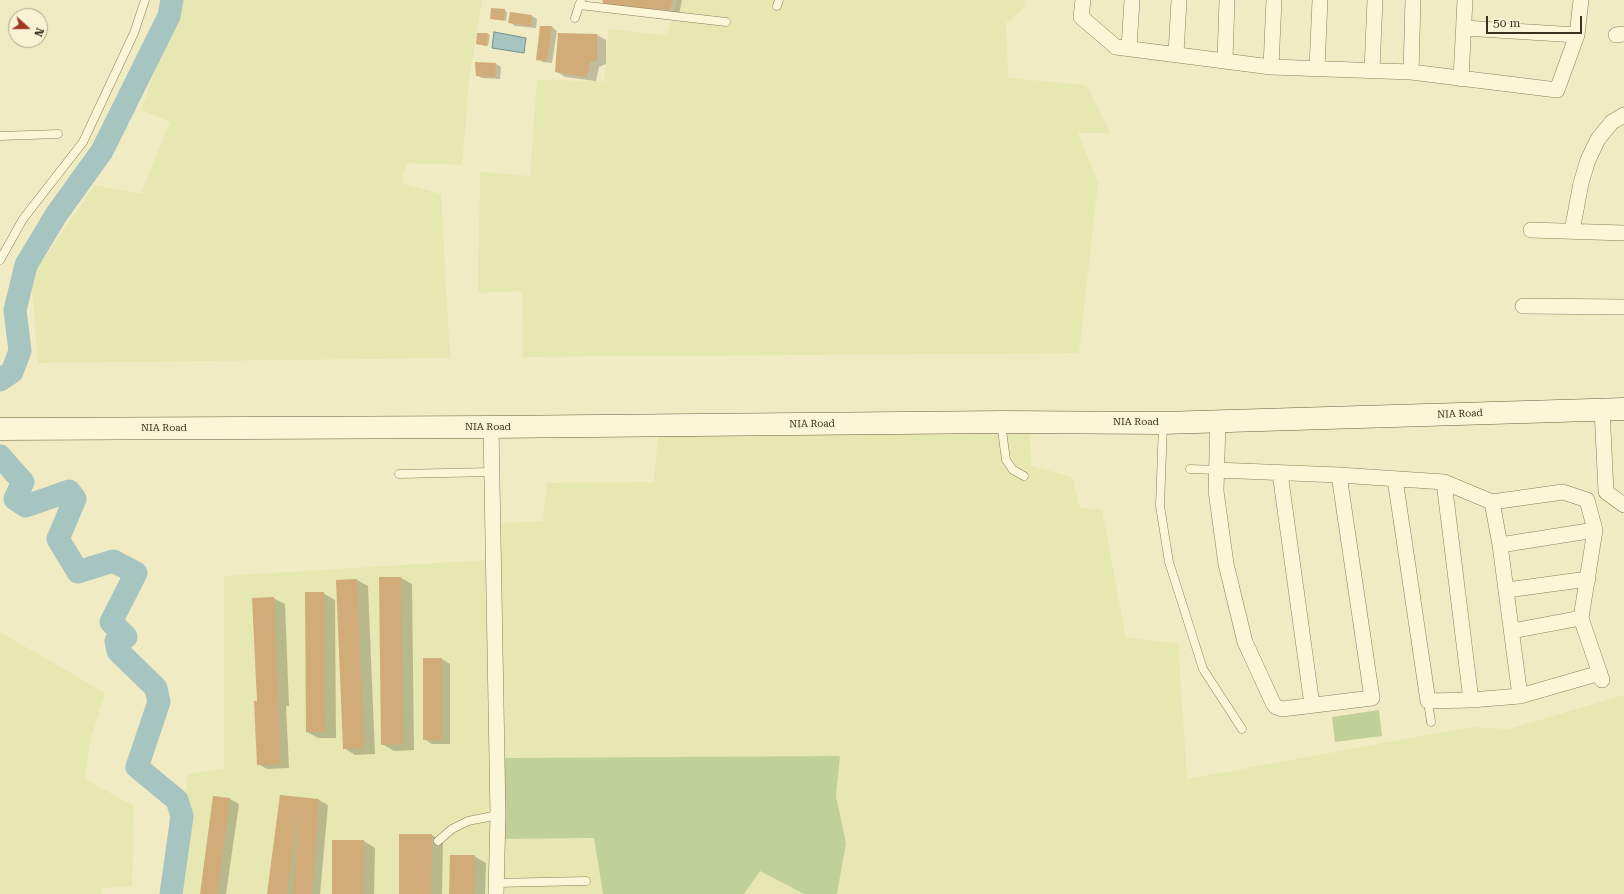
<!DOCTYPE html>
<style>
body{margin:0}
#map{position:relative;width:1624px;height:894px;overflow:hidden;background:#f1ebc4;font-family:"Roboto Serif",serif}
canvas{display:block}
.north{position:absolute;left:8px;top:8px;width:40px;height:40px;box-sizing:border-box;background:#f8f3d4;border:1px solid #ada58b;border-radius:50%;rotate:111deg;font-size:11px;font-weight:700;line-height:16px;text-align:center;color:#3c311e}
.north::after{content:'';display:block;margin:auto;width:14px;height:18px;background:#a03825;clip-path:polygon(50% 0,100% 100%,50% 72%,0 100%)}
.scale{position:absolute;left:1486px;top:16px;width:96px;height:18px;box-sizing:border-box;border:2px solid #3c311e;border-top:0;padding-left:5px;font-size:12px;line-height:14px;white-space:nowrap;color:#3c311e;-webkit-text-stroke:3px #f8f3d4;paint-order:stroke}
</style>
<div id="map">
<canvas width="1624" height="894"></canvas>
<div class="north">N</div>
<div class="scale">50 m</div>
</div>
<script>
const ctx = document.querySelector('canvas').getContext('2d');
ctx.lineJoin = 'round';
function paint(path, color) {
  ctx.fillStyle = color;
  ctx.fill(path, 'evenodd');
}
function poly(rows) {
  const path = new Path2D();
  for (const r of rows) {
    path.moveTo(r[0], r[1]);
    for (let i = 2; i < r.length; i += 2) path.lineTo(r[i], r[i + 1]);
  }
  return path;
}
function stroke(path, color, width, dash) {
  ctx.strokeStyle = color;
  ctx.lineWidth = width;
  ctx.lineCap = dash ? 'butt' : 'round';
  ctx.setLineDash(dash || []);
  ctx.stroke(path);
}
function write(font, color, halo, rows, align = 'center') {
  ctx.font = font + ' "Roboto Serif",serif';
  ctx.lineWidth = 3.5;
  ctx.setLineDash([]);
  ctx.textBaseline = 'middle';
  ctx.strokeStyle = halo;
  ctx.fillStyle = color;
  for (const [text, x, y, turn = 0] of rows) {
    ctx.save();
    ctx.translate(x, y);
    ctx.rotate((+turn || 0) * Math.PI / 180);
    ctx.textAlign = isNaN(turn) ? turn : align;
    if (halo) ctx.strokeText(text, 0, 0);
    ctx.fillText(text, 0, 0);
    ctx.restore();
  }
}
paint(poly([
 [180,0,482,0,469,80,462,165,407,163,401,183,441,194,450,358,38,363,31,277,95,185,141,194,170,122,141,110],
 [677,0,1023,0,1026,6,1006,23,1008,78,1086,85,1110,133,1078,133,1098,182,1079,353,523,357,522,291,478,293,480,172,530,176,537,80,604,81,609,29,667,35],
 [1030,434,1031,466,1072,477,1080,508,1102,510,1126,638,1178,643,1187,779,1471,727,1509,729,1624,695,1624,894,837,894,846,843,836,796,840,756,495,758,495,839,594,838,603,894,171,894,188,774,224,768,224,576,486,560,485,524,543,521,547,483,654,482,658,436],
 [0,632,105,693,90,741,85,779,134,806,132,886,103,888,101,894,0,894],
 [760,871,804,894,744,894]
]), '#e7e7b1');
paint(poly([
 [162,0,180,0,178,10,162,3],
 [1379,710,1382,736,1335,742,1332,717],
 [840,756,836,796,846,843,837,894,804,894,760,871,744,894,603,894,594,838,495,839,495,758]
]), '#c0d097');
const water = poly([
 [494,32,526,38,524,53,492,48,494,32]
]);
paint(water, '#a6c4c0');
stroke(water, '#6c9390', 1);
paint(poly([
 [603,0,682,0,679,14,614,9],
 [504,10,507,12,506,21,491,19],
 [532,16,537,19,536,28,515,26,510,22],
 [552,27,557,31,552,63,543,62,537,59],
 [488,34,490,35,488,46,477,44],
 [559,34,597,35,606,40,606,64,599,67,596,81,565,77,557,72],
 [496,64,501,67,500,79,482,78,476,75],
 [401,578,412,584,414,750,394,751,382,744],
 [357,580,368,586,375,754,355,755,344,748],
 [323,593,335,600,336,738,318,738,307,732],
 [273,598,285,604,289,706,286,706,289,768,267,769,258,764,258,702],
 [442,659,450,664,450,744,432,744,424,739],
 [214,797,230,799,239,804,226,894,201,894],
 [300,799,319,800,328,805,320,894,268,894],
 [432,835,443,842,442,894,400,894],
 [364,841,375,848,374,894,333,894],
 [474,856,486,863,485,894,450,894]
]), '#0003');
stroke(poly([
 [0,380,12,372,20,351,15,310,26,265,56,215,102,151,169,16,172,0],
 [0,456,23,482,15,499,26,506,69,491,75,499,58,539,78,572,113,561,136,573,111,622,126,637,116,641,118,651,156,688,159,702,137,767,177,800,182,816,171,894]
]), '#a6c4c0', 23);
paint(poly([
 [602,0,673,0,670,10,604,5],
 [491,8,505,9,504,20,490,19],
 [510,12,532,15,531,26,508,23],
 [540,26,552,26,547,61,536,60],
 [477,33,488,33,486,46,476,44],
 [558,33,597,34,597,60,590,62,587,77,555,72],
 [475,62,496,63,495,77,476,76],
 [379,577,401,577,403,744,381,745],
 [357,579,364,748,343,749,336,580],
 [305,592,324,592,325,732,306,732],
 [274,597,281,764,257,765,254,701,257,701,252,598],
 [423,658,442,658,442,740,423,740],
 [280,795,319,799,312,894,293,894,300,804,287,894,267,894],
 [213,796,230,798,217,894,200,894],
 [399,834,432,834,431,894,399,894],
 [332,840,364,840,363,894,332,894],
 [450,855,475,855,474,894,449,894]
]), '#d1ab78');
const lane = poly([
 [579,5,726,22],
 [777,6,779,0],
 [575,18,581,0],
 [0,136,58,134],
 [0,260,23,219,83,142,134,33,145,0],
 [1001,423,1006,460,1013,470,1024,476],
 [1163,424,1160,506,1169,562,1203,669,1242,729],
 [1190,469,1216,470],
 [399,474,492,472],
 [1428,701,1431,722],
 [438,841,452,829,468,821,498,815],
 [496,883,586,881]
]);
const street = poly([
 [1083,0,1081,17,1116,47,1271,67,1411,72,1413,0],
 [1464,28,1577,35],
 [1616,35,1624,34],
 [1129,48,1132,0],
 [1176,54,1179,0],
 [1225,60,1227,0],
 [1271,67,1274,0],
 [1317,68,1320,0],
 [1372,70,1375,0],
 [1411,72,1557,90,1577,35,1581,0],
 [1461,79,1465,0],
 [1531,230,1624,233],
 [1572,231,1581,183,1588,160,1598,139,1612,122,1624,115],
 [1523,306,1624,307],
 [1602,409,1606,492,1624,505],
 [1218,420,1216,491,1226,564,1245,642,1273,703,1276,707,1282,709,1372,698,1339,475],
 [491,427,498,815,496,894],
 [1216,470,1339,475,1444,482,1492,502,1563,492,1587,500,1595,530,1581,618,1602,680],
 [1280,473,1312,705],
 [1395,479,1428,701,1471,700,1520,696,1600,673],
 [1444,482,1471,700],
 [1492,502,1500,545,1520,696],
 [1500,545,1595,530],
 [1507,590,1588,579],
 [1512,631,1581,618]
]);
const secondary = poly([
 [0,429,491,427,1001,422,1163,423,1624,409]
]);
stroke(lane, '#8d7d59', 9);
stroke(street, '#8d7d59', 16);
stroke(secondary, '#6f5e3c', 23);
stroke(lane, '#fbf6d8', 8);
stroke(street, '#fbf6d8', 15);
stroke(secondary, '#fbf6d8', 22);
write('10px', '#3c311e', '#f8f3d4', [
 ["NIA Road",1460,414,-2],
 ["NIA Road",1136,422],
 ["NIA Road",812,424,-1],
 ["NIA Road",488,427],
 ["NIA Road",164,428]
]);
</script>
